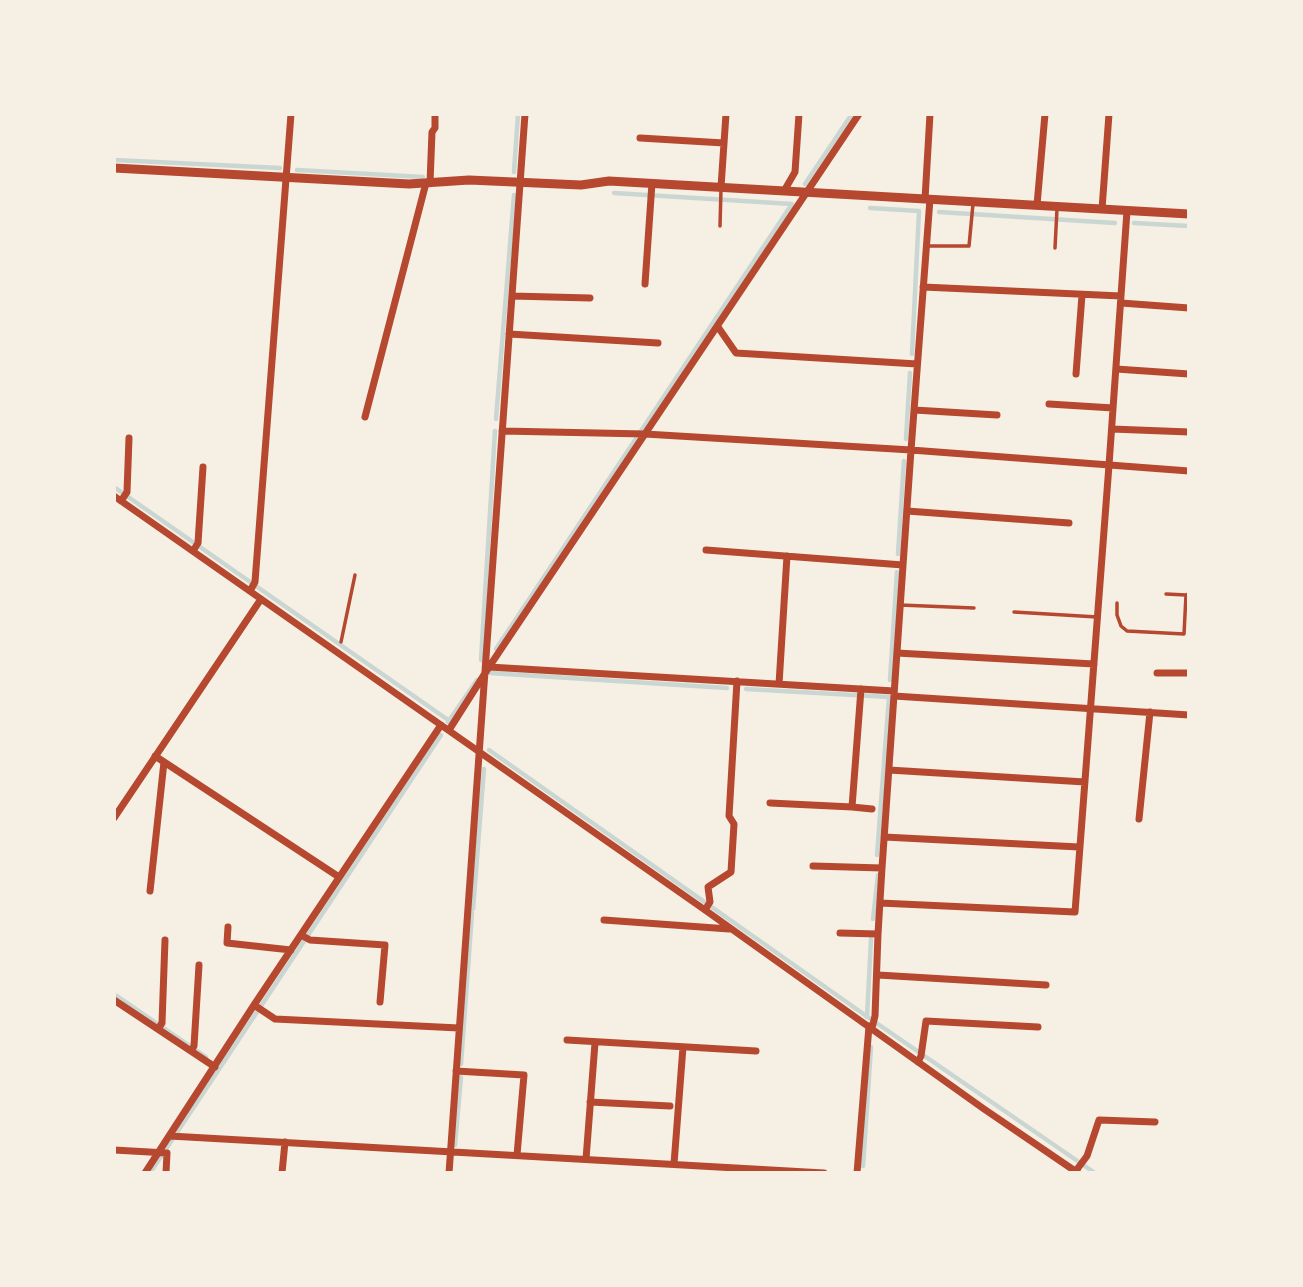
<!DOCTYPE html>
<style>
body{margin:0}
#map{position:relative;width:1303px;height:1287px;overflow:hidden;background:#f6efe4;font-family:Figtree,sans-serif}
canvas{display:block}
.frame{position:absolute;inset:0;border:116px solid #f6efe4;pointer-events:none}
</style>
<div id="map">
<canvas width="1303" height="1287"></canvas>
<div class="frame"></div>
</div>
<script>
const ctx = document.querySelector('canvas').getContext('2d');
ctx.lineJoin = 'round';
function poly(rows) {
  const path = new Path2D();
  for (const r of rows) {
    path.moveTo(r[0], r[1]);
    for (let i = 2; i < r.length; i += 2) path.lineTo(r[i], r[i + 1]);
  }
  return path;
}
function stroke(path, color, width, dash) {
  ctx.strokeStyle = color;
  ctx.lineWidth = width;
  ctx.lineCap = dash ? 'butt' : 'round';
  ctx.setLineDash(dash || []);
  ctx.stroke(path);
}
stroke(poly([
 [114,160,280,168],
 [297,170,423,177],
 [514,172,518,114],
 [805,184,852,114],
 [870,208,919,211,912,354],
 [939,212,1115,223],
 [1134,223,1189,226],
 [496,419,514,195],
 [906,439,910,373],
 [114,487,451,722],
 [898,554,904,461],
 [496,649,792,204,614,193],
 [481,660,495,431],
 [490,673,727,688],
 [890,680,897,572],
 [746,689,889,697,877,855],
 [448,722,477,680],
 [489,750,872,1020,1095,1173],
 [473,909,484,769],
 [873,919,878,875],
 [114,994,206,1057],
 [867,1017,871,939],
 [461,1064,472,913],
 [455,1145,461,1077],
 [863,1166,871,1047],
 [150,1173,441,735]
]), '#c9d6d2', 4.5);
stroke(poly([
 [720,226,721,189],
 [928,246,969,246,973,204],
 [1055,248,1057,209],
 [1166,594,1186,595,1189,594],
 [1117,603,1117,615,1121,626,1127,631,1184,634,1186,595],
 [900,605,974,608],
 [1014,612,1097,617],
 [341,642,355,575]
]), '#b5482f', 3.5);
stroke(poly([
 [640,138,724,143],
 [430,183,432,132,435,128,435,114],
 [721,187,726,114],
 [784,191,795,172,799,114],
 [925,199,930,114],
 [1037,205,1045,114],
 [1102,209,1109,114],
 [645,284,652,183],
 [923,287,1121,296],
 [512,296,590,298],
 [1121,303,1189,308],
 [718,327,736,353,917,364],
 [509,334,658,343],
 [1116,369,1189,374],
 [1076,374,1082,295],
 [1049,404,1113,408],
 [914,410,997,415],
 [365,417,426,183],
 [1112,429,1189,432],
 [502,431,645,434,911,450,1189,471],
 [114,496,705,910,984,1109,1078,1173],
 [121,501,127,492,129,438],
 [907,511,1069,523],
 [706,550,903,565],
 [193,551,198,543,203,467],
 [250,591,255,582,291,114],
 [897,653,1094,664],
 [489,667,894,691],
 [1157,673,1189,673],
 [779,684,787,556],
 [894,696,1189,715],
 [449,730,489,667,859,114],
 [155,756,339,877],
 [889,770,1085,782],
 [770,803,852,807,861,689],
 [852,807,872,809],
 [114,818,261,599],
 [1139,819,1150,712],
 [884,837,1079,847],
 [813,866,882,868],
 [150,891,164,762],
 [880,903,1075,912,1109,465,1127,211],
 [705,910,710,902,708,887,731,872,734,824,729,816,737,681],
 [604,920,729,929],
 [228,927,227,943,291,950],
 [840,933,878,934],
 [301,935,310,940,385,945,380,1002],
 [878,975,1046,985],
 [114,1000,215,1067],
 [254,1005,275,1019,459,1028],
 [872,1028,875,1016,878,934,882,868,911,450,930,199],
 [158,1029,162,1023,165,940],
 [567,1040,756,1051],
 [191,1051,194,1046,199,965],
 [918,1062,921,1056,926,1021,1038,1027],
 [456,1071,524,1075,517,1155],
 [590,1102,670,1106],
 [170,1136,824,1173],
 [114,1150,167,1153,166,1173],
 [586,1159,595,1043],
 [674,1164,683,1047],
 [1075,1172,1087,1156,1099,1120,1155,1122],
 [145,1173,254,1005,441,725],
 [282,1173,285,1142],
 [449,1173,525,114],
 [857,1173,869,1026]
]), '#b5482f', 7);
stroke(poly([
 [114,168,409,184,469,180,581,185,609,181,1189,214]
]), '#b5482f', 9);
</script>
